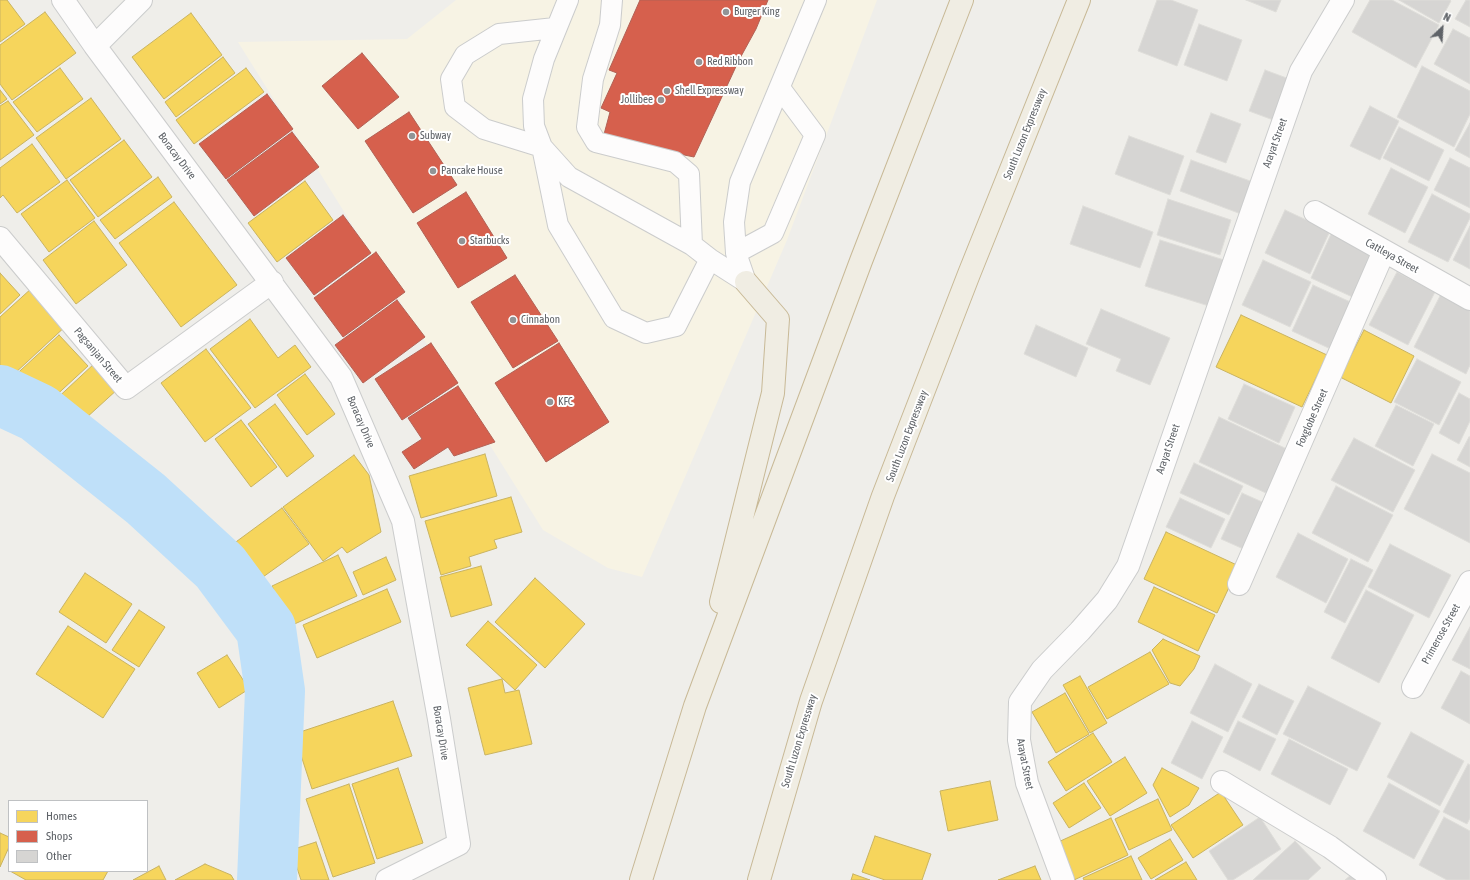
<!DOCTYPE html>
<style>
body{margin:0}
#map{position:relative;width:1470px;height:880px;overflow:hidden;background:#efeeea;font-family:"Asap Condensed",sans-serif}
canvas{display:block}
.legend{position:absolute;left:8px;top:800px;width:140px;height:72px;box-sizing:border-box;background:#fff;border:1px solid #bfc1c3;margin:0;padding:5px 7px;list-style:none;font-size:12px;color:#5f6368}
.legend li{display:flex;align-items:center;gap:8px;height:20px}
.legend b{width:20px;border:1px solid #bfc1c3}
.north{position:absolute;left:1422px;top:8px;width:40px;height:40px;-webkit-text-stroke:3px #fff;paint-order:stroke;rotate:25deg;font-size:11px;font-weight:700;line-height:16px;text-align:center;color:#5f6368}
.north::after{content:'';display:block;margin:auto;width:14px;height:18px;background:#5f6368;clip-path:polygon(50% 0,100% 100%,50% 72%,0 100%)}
</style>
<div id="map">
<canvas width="1470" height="880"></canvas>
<ul class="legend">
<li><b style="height:11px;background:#f6d55c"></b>Homes</li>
<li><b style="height:11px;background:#d6604d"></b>Shops</li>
<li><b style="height:11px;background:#d6d5d3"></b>Other</li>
</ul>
<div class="north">N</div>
</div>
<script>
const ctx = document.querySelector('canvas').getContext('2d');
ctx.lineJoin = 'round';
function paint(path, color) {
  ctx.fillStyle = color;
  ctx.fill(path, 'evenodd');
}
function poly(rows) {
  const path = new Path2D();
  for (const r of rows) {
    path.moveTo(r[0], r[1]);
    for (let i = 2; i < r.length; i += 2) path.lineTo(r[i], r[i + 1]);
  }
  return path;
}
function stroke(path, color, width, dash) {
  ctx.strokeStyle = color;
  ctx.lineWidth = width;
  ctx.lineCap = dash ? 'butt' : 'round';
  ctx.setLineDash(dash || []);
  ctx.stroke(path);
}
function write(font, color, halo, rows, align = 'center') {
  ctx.font = font + ' "Asap Condensed",sans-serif';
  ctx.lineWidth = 4;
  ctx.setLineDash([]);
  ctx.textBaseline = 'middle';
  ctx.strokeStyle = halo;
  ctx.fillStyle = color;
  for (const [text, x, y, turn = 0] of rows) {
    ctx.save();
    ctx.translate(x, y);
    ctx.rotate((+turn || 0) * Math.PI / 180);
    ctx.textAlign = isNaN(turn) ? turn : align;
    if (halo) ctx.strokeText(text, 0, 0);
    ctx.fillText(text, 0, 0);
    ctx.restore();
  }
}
paint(poly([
 [456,0,877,0,787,240,642,577,608,568,543,530,238,42,407,39]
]), '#f7f3e4');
const homes = poly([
 [0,0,7,0,25,24,0,42,0,0],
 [45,12,76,53,12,100,0,84,0,45,45,12],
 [191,13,222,55,164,99,132,57,191,13],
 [223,57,235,73,176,117,165,102,223,57],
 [60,68,83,99,37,132,13,102,60,68],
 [246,68,264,92,194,144,176,120,246,68],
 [0,90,7,99,0,104,0,90],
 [91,98,121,139,66,179,36,138,91,98],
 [8,101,34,135,0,160,0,106,8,101],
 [124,140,152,177,98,217,70,180,124,140],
 [32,144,60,182,17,213,3,195,0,198,0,168,32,144],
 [158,177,172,197,115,239,100,220,158,177],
 [67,180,95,218,49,252,21,214,67,180],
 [305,181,333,220,277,262,248,223,305,181],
 [174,202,237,285,181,327,119,243,174,202],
 [94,221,127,265,76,304,43,260,94,221],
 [0,273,20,295,0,314,0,273],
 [33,287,68,324,0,387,0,317,33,287],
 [1241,315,1327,355,1302,407,1216,367,1241,315],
 [250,319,278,358,295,345,311,367,255,408,210,349,250,319],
 [1364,330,1414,356,1391,403,1340,377,1364,330],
 [59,335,88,366,38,412,9,381,59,335],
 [206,349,251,408,205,442,161,383,206,349],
 [95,363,119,388,74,429,51,404,95,363],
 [305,374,335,414,307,435,277,395,305,374],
 [275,404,314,456,287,477,248,424,275,404],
 [241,420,277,467,251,487,215,439,241,420],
 [485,454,497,496,421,518,409,476,485,454],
 [354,455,369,475,381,532,347,553,342,547,323,561,283,507,354,455],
 [511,497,522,532,494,540,497,548,469,557,471,566,441,575,425,521,511,497],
 [282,508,309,544,256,582,229,547,282,508],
 [1166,532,1239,566,1217,613,1144,579,1166,532],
 [338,555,357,596,290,626,272,586,338,555],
 [386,557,396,580,363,595,353,572,386,557],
 [481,566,492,605,451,617,440,577,481,566],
 [85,573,132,604,106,643,59,612,85,573],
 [535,578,585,624,545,668,495,622,535,578],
 [1154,587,1215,615,1198,651,1138,622,1154,587],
 [387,589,401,622,317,658,303,625,387,589],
 [139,610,165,627,139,667,112,650,139,610],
 [488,621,537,665,515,690,466,645,488,621],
 [68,626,135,669,103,718,36,674,68,626],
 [1163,639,1200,656,1194,669,1180,686,1170,683,1152,650,1163,639],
 [1150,652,1169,684,1107,719,1088,687,1150,652],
 [227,655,249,689,219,708,197,673,227,655],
 [1080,676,1107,723,1090,733,1063,685,1080,676],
 [502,679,505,693,519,690,532,744,485,755,468,688,502,679],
 [1065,693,1089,734,1056,753,1032,712,1065,693],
 [393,701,412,756,312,789,294,734,393,701],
 [1093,733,1112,762,1066,791,1048,762,1093,733],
 [1125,757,1147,793,1110,816,1087,781,1125,757],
 [398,768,423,843,377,859,352,784,398,768],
 [1162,768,1199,788,1189,805,1170,817,1153,785,1162,768],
 [990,781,998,820,948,831,940,791,990,781],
 [1084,783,1101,808,1069,828,1053,803,1084,783],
 [349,784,375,863,333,877,306,799,349,784],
 [1221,792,1243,825,1193,858,1171,825,1221,792],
 [1158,799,1172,830,1129,850,1115,819,1158,799],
 [1111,818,1128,855,1074,880,1056,843,1111,818],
 [0,833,9,837,9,847,0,867,0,833],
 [875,836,931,854,922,880,885,880,862,872,875,836],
 [1170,839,1183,860,1151,879,1138,858,1170,839],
 [316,842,329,880,301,880,291,850,316,842],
 [1131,856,1142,880,1084,880,1083,878,1131,856],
 [1186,862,1197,880,1155,880,1186,862],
 [205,864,231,875,234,880,175,880,205,864],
 [159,866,166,880,133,880,159,866],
 [1035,866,1041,880,998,880,1035,866],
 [10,871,108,871,103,880,26,880,10,871],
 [853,874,870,880,851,880,853,874]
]);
paint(homes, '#f6d55c');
stroke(homes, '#c9b360', 1);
const shops = poly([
 [640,0,768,0,756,29,739,60,694,157,603,138,610,112,601,108,617,73,609,70,640,0],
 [362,53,399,97,358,129,322,86,362,53],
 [267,94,293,129,226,179,199,144,267,94],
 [409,112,457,185,413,213,365,141,409,112],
 [292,132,319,167,254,216,227,180,292,132],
 [466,192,507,258,458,288,417,223,466,192],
 [343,215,371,253,314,295,286,258,343,215],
 [376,252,405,292,343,337,314,298,376,252],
 [515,275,558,341,513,368,471,302,515,275],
 [397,300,425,337,363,383,335,345,397,300],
 [431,343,458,383,402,420,375,379,431,343],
 [559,343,609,422,546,462,495,383,559,343],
 [458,386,495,442,454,456,448,447,414,469,402,452,422,439,408,418,458,386]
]);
paint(shops, '#d6604d');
stroke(shops, '#b26155', 1);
stroke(poly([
 [0,395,38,413,146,499,220,567,266,629,275,691,267,880]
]), '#bfe0f9', 60);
const building = poly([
 [1157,0,1171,0,1198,10,1177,66,1138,51,1157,0],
 [1246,0,1281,0,1276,12,1246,0],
 [1370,0,1392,0,1439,25,1416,68,1352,32,1370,0],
 [1399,0,1450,0,1451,1,1439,23,1399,0],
 [1466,0,1470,0,1470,27,1455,19,1466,0],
 [1199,24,1242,40,1227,81,1184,65,1199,24],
 [1453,29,1470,38,1470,84,1434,64,1453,29],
 [1422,66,1470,91,1470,114,1454,147,1397,117,1422,66],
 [1265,70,1292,80,1276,121,1249,111,1265,70],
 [1370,106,1399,121,1380,160,1350,146,1370,106],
 [1211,113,1241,124,1226,163,1196,152,1211,113],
 [1470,123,1470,158,1455,150,1470,123],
 [1399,127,1444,150,1429,181,1383,158,1399,127],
 [1129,136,1184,156,1170,195,1115,174,1129,136],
 [1450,158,1470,168,1470,208,1434,190,1450,158],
 [1191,160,1253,182,1241,214,1180,191,1191,160],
 [1391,168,1428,187,1405,233,1368,214,1391,168],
 [1432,194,1470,214,1470,218,1448,262,1408,242,1432,194],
 [1168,199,1231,220,1220,255,1157,235,1168,199],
 [1083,206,1153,232,1140,268,1070,244,1083,206],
 [1285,210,1330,231,1310,274,1265,253,1285,210],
 [1470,226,1470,269,1453,260,1470,226],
 [1331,234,1379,257,1359,300,1311,278,1331,234],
 [1160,240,1224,260,1209,306,1145,286,1160,240],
 [1263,260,1311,282,1290,327,1242,305,1263,260],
 [1397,272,1435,292,1408,345,1369,325,1397,272],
 [1313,285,1357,305,1335,351,1292,331,1313,285],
 [1441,294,1470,309,1470,365,1466,374,1414,347,1441,294],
 [1101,309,1170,338,1150,385,1116,371,1121,359,1086,344,1101,309],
 [1036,325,1088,348,1076,377,1024,354,1036,325],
 [1417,359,1461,382,1439,425,1394,402,1417,359],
 [1244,384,1295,407,1279,443,1228,419,1244,384],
 [1459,393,1470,399,1470,421,1459,444,1439,433,1459,393],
 [1396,405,1434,424,1413,466,1375,446,1396,405],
 [1219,417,1289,450,1268,494,1199,462,1219,417],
 [1469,437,1470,437,1470,467,1457,460,1469,437],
 [1354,438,1415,470,1393,512,1331,480,1354,438],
 [1432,454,1470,473,1470,543,1404,509,1432,454],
 [1194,463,1243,486,1229,515,1180,493,1194,463],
 [1336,486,1393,515,1368,562,1312,533,1336,486],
 [1242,493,1269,505,1248,551,1221,539,1242,493],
 [1180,498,1225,519,1211,548,1166,527,1180,498],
 [1298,533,1348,559,1326,603,1276,577,1298,533],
 [1390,544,1451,575,1429,618,1368,587,1390,544],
 [1351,559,1373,570,1345,623,1324,612,1351,559],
 [1366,590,1414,615,1379,683,1331,658,1366,590],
 [1470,627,1470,669,1452,660,1470,627],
 [1215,664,1252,684,1228,732,1190,713,1215,664],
 [1461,671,1470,676,1470,724,1441,708,1461,671],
 [1259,684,1294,701,1277,735,1242,717,1259,684],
 [1308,686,1381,723,1357,771,1283,734,1308,686],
 [1192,721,1223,737,1202,779,1171,763,1192,721],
 [1238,721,1276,739,1260,771,1223,752,1238,721],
 [1411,732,1464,761,1440,806,1387,777,1411,732],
 [1289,739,1348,769,1330,805,1271,774,1289,739],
 [1468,764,1470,765,1470,818,1467,824,1443,812,1468,764],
 [1389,783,1440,811,1414,859,1363,831,1389,783],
 [1260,817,1281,849,1233,880,1228,880,1209,851,1260,817],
 [1444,817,1470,831,1470,880,1447,880,1419,865,1444,817],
 [1295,841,1321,868,1308,880,1253,880,1295,841],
 [1352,874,1357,880,1345,880,1352,874]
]);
paint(building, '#d6d5d3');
stroke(building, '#deddd9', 1);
const service = poly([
 [568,0,544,59,533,99,534,126,542,147,569,177,692,245,710,259,746,282],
 [612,0,610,25,593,79,587,127,596,142,675,162,689,174,692,245],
 [555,28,499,34,465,55,451,79,455,107,484,129,542,147,558,225,614,318,646,333,676,326,710,259],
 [736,253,773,233,815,135,780,88],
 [746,282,736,253,734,222,740,182,816,0]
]);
const minor = poly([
 [63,0,95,46,341,377,403,521,439,719,459,844,387,880],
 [95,46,141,0],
 [1315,212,1470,299],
 [0,238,126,388,272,282],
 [1239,584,1384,251],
 [1413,687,1470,582],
 [1222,782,1330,847,1375,880],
 [1063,880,1027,783,1019,740,1020,702,1042,670,1080,631,1107,600,1128,566,1301,71,1343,0]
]);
const motorway = poly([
 [721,602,773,393,778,319,746,282],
 [641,880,695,706,861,261,962,0],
 [759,880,811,701,883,496,969,274,1079,0]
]);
stroke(service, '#cbcccc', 22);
stroke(minor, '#cbcccc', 24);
stroke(motorway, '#c8b996', 24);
stroke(service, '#fdfcfc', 20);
stroke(minor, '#fdfcfc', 22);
stroke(motorway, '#f0ede3', 22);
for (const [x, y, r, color] of [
 [726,12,4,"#919496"],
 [699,62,4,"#919496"],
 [667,91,4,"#919496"],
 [661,100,4,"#919496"],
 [412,136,4,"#919496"],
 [433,171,4,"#919496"],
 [462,241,4,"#919496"],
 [513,320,4,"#919496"],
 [550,402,4,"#919496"]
]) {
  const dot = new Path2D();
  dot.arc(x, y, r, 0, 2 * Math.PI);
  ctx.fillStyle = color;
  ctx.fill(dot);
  stroke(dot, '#fff', 1.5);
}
write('11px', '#5f6368', '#fff', [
 ["Burger King",734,12],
 ["Red Ribbon",707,62],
 ["Shell Expressway",675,91],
 ["Jollibee",653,100,"right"],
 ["Subway",420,136],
 ["Pancake House",441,171],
 ["Starbucks",470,241],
 ["Cinnabon",521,320],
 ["KFC",558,402]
], 'left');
write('11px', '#5f6368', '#fff', [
 ["South Luzon Expressway",1025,134,-68],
 ["Arayat Street",1275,143,-70],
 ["Boracay Drive",177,156,53],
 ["Cattleya Street",1392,256,29],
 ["Pagsanjan Street",98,355,50],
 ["Foxglobe Street",1312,418,-66],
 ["Boracay Drive",361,422,67],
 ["South Luzon Expressway",907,436,-69],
 ["Arayat Street",1168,449,-71],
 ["Primerose Street",1441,634,-61],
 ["Boracay Drive",441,733,81],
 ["South Luzon Expressway",799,741,-73],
 ["Arayat Street",1025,764,79]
]);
</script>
